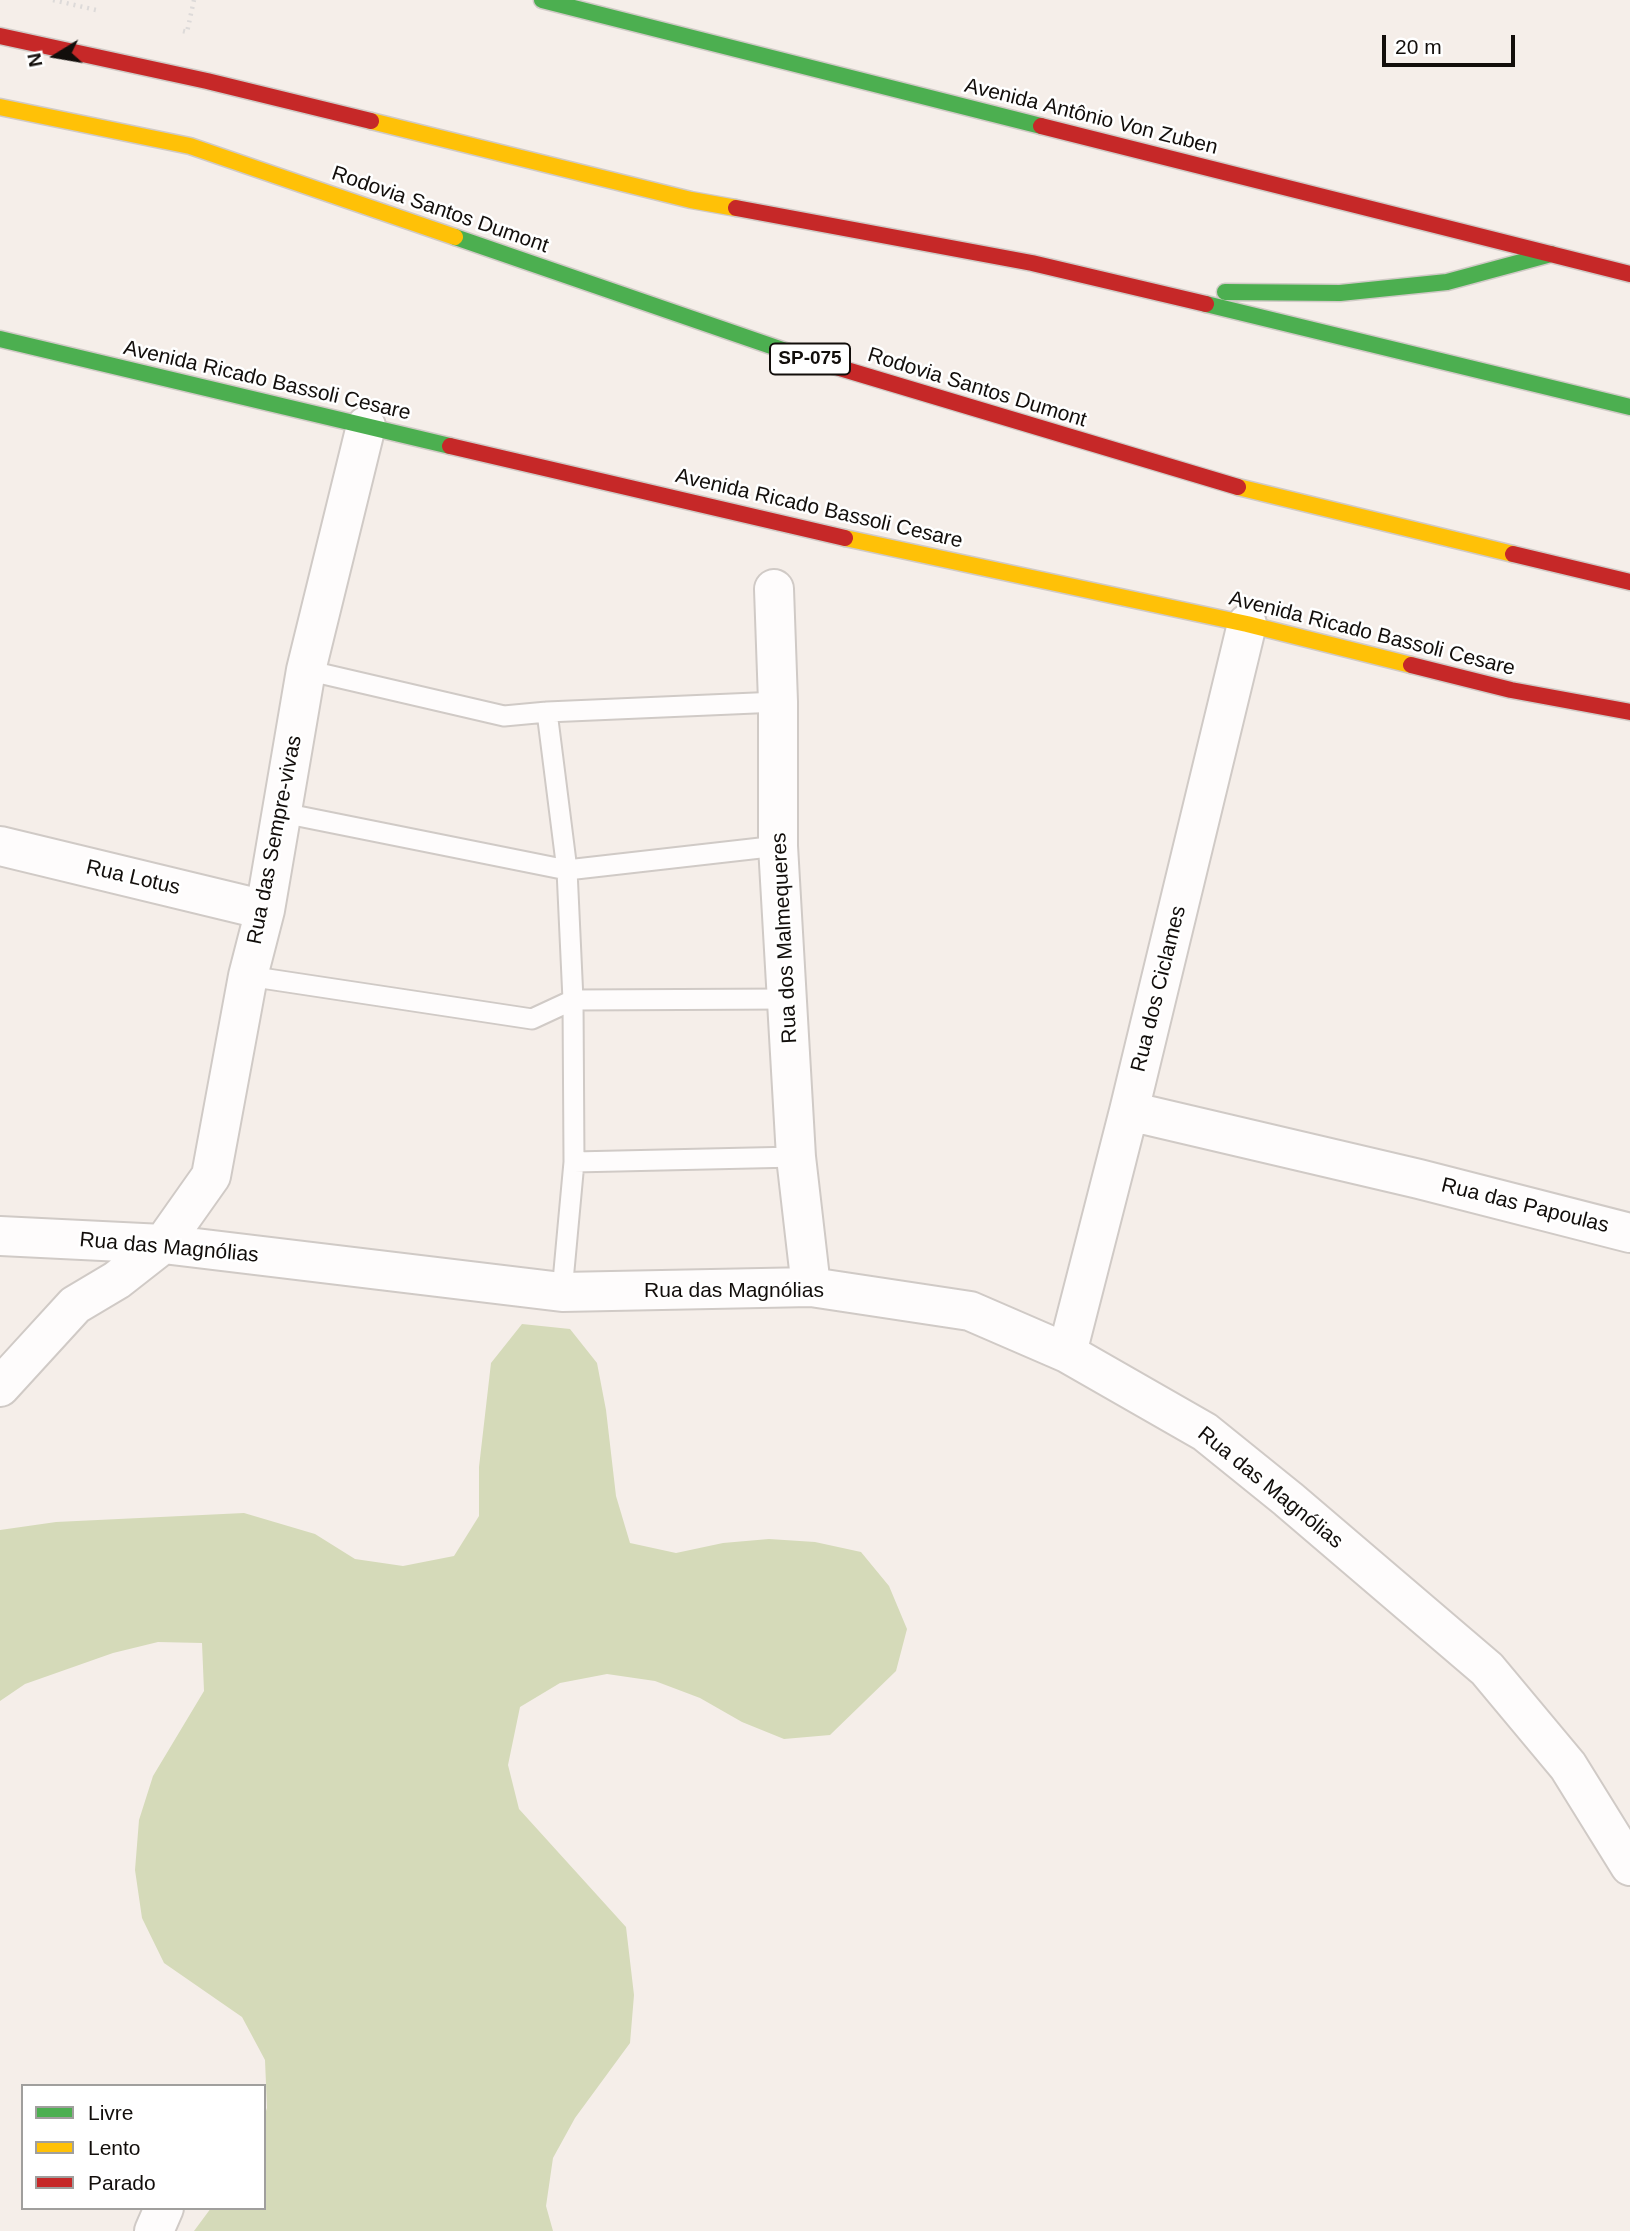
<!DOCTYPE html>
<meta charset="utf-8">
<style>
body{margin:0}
#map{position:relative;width:1630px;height:2231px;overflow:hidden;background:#f5eee9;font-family:Arial,sans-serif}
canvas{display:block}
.legend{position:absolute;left:21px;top:2084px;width:245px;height:126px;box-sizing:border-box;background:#fff;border:2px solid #a09f9d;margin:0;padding:9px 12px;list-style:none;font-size:21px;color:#120e0b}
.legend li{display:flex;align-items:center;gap:14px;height:35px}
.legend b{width:35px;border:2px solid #a09f9d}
.north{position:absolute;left:21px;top:21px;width:70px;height:70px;-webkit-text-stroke:5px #fff;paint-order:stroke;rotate:259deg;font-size:19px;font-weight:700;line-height:28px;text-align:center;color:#120e0b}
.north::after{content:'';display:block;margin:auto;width:24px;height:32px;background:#120e0b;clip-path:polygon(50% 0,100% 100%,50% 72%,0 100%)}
.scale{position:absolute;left:1382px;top:35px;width:133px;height:32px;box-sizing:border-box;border:4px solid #120e0b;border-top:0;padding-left:9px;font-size:21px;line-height:24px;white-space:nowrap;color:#120e0b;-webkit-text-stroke:5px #fff;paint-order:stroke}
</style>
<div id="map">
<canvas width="1630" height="2231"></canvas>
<ul class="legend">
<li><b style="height:9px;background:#4caf50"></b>Livre</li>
<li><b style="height:9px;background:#ffc107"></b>Lento</li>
<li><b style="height:9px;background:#c62828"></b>Parado</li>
</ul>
<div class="north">N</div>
<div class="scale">20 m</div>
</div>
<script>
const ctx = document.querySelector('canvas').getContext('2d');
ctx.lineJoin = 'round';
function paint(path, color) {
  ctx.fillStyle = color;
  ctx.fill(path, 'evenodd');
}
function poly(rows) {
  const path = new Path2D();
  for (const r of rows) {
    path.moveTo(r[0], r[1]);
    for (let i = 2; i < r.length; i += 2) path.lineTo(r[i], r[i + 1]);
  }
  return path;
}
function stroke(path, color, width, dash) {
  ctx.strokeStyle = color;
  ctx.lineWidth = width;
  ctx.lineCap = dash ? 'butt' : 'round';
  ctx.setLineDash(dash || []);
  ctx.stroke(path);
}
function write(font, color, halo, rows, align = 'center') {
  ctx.font = font + ' Arial,sans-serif';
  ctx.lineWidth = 5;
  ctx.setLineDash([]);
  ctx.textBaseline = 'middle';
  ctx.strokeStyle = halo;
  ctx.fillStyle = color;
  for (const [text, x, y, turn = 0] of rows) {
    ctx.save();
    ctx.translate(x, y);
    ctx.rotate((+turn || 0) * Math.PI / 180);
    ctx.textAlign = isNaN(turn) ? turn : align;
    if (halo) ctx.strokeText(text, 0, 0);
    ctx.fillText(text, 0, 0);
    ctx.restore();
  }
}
paint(poly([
 [522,1324,570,1329,597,1363,606,1410,616,1496,630,1543,676,1553,723,1543,769,1539,815,1542,861,1552,889,1586,907,1629,896,1671,830,1735,784,1739,742,1722,700,1698,655,1681,607,1674,560,1683,520,1707,508,1765,519,1809,626,1927,634,1995,630,2043,575,2118,553,2158,546,2206,553,2231,194,2231,211,2208,264,2208,264,2117,267,2108,265,2060,242,2017,164,1963,142,1918,135,1870,139,1820,153,1776,204,1691,202,1643,158,1642,113,1653,25,1684,0,1701,0,1530,56,1522,244,1513,315,1534,355,1559,403,1566,454,1556,479,1516,479,1467,491,1363]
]), '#d5dab9');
const lane = poly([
 [306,670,504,716,547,712,778,702],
 [547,712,567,870,573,1000,574,1162,562,1292],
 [283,813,567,870,778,846],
 [248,976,532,1019,573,1000,788,999],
 [574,1162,796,1157]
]);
const street = poly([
 [774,589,778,702,778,846,796,1157,811,1287],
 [0,846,265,910],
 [1129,1111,1419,1179,1630,1233],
 [0,1236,163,1244,562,1292,811,1287,970,1311,1067,1353,1205,1432,1288,1499,1487,1669,1568,1766,1630,1866],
 [1067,1353,1129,1111,1247,624],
 [0,1387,75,1305,117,1280,163,1244,211,1176,248,976,265,910,306,670,366,426],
 [154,2231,164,2208]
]);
const fast = poly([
 [542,0,1041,126],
 [455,237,803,357],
 [1225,292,1340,293,1447,282,1551,254],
 [1206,304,1630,407],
 [0,339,450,446]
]);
const slow = poly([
 [0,107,190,146,455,237],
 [371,121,691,200,736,208],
 [1238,487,1513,554],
 [845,538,1247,624,1411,665]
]);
const jam = poly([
 [0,36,207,81,371,121],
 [1041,126,1630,274],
 [736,208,1032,263,1206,304],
 [803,357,1238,487],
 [450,446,845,538],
 [1513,554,1630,582],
 [1411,665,1511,690,1630,712]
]);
stroke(lane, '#d0cac6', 23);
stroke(street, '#d0cac6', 42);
stroke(fast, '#d0cac6', 19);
stroke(slow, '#d0cac6', 19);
stroke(jam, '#d0cac6', 19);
stroke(poly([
 [53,0,96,10],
 [183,31,187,32,194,0]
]), '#dddad9', 4.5, [2, 5]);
stroke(lane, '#fefcfc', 19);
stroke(street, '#fefcfc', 38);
stroke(fast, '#4caf50', 16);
stroke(slow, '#ffc107', 16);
stroke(jam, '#c62828', 16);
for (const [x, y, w] of [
 [810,359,80]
]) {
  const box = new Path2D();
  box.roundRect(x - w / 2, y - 15.5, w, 31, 5);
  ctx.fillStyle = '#fff';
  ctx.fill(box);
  stroke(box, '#120e0b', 2);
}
write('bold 19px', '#120e0b', null, [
 ["SP-075",810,359]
]);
write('21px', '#120e0b', '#fff', [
 ["Avenida Antônio Von Zuben",1091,117,14],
 ["Rodovia Santos Dumont",440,210,19],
 ["Avenida Ricado Bassoli Cesare",267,381,13],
 ["Rodovia Santos Dumont",977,388,17],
 ["Avenida Ricado Bassoli Cesare",819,509,13],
 ["Avenida Ricado Bassoli Cesare",1372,634,14],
 ["Rua das Sempre-vivas",275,840,-79],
 ["Rua Lotus",133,878,13],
 ["Rua dos Malmequeres",785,938,-93],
 ["Rua dos Ciclames",1159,989,-76],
 ["Rua das Papoulas",1525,1206,14],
 ["Rua das Magnólias",169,1248,5],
 ["Rua das Magnólias",734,1291],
 ["Rua das Magnólias",1270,1488,39]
]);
</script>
